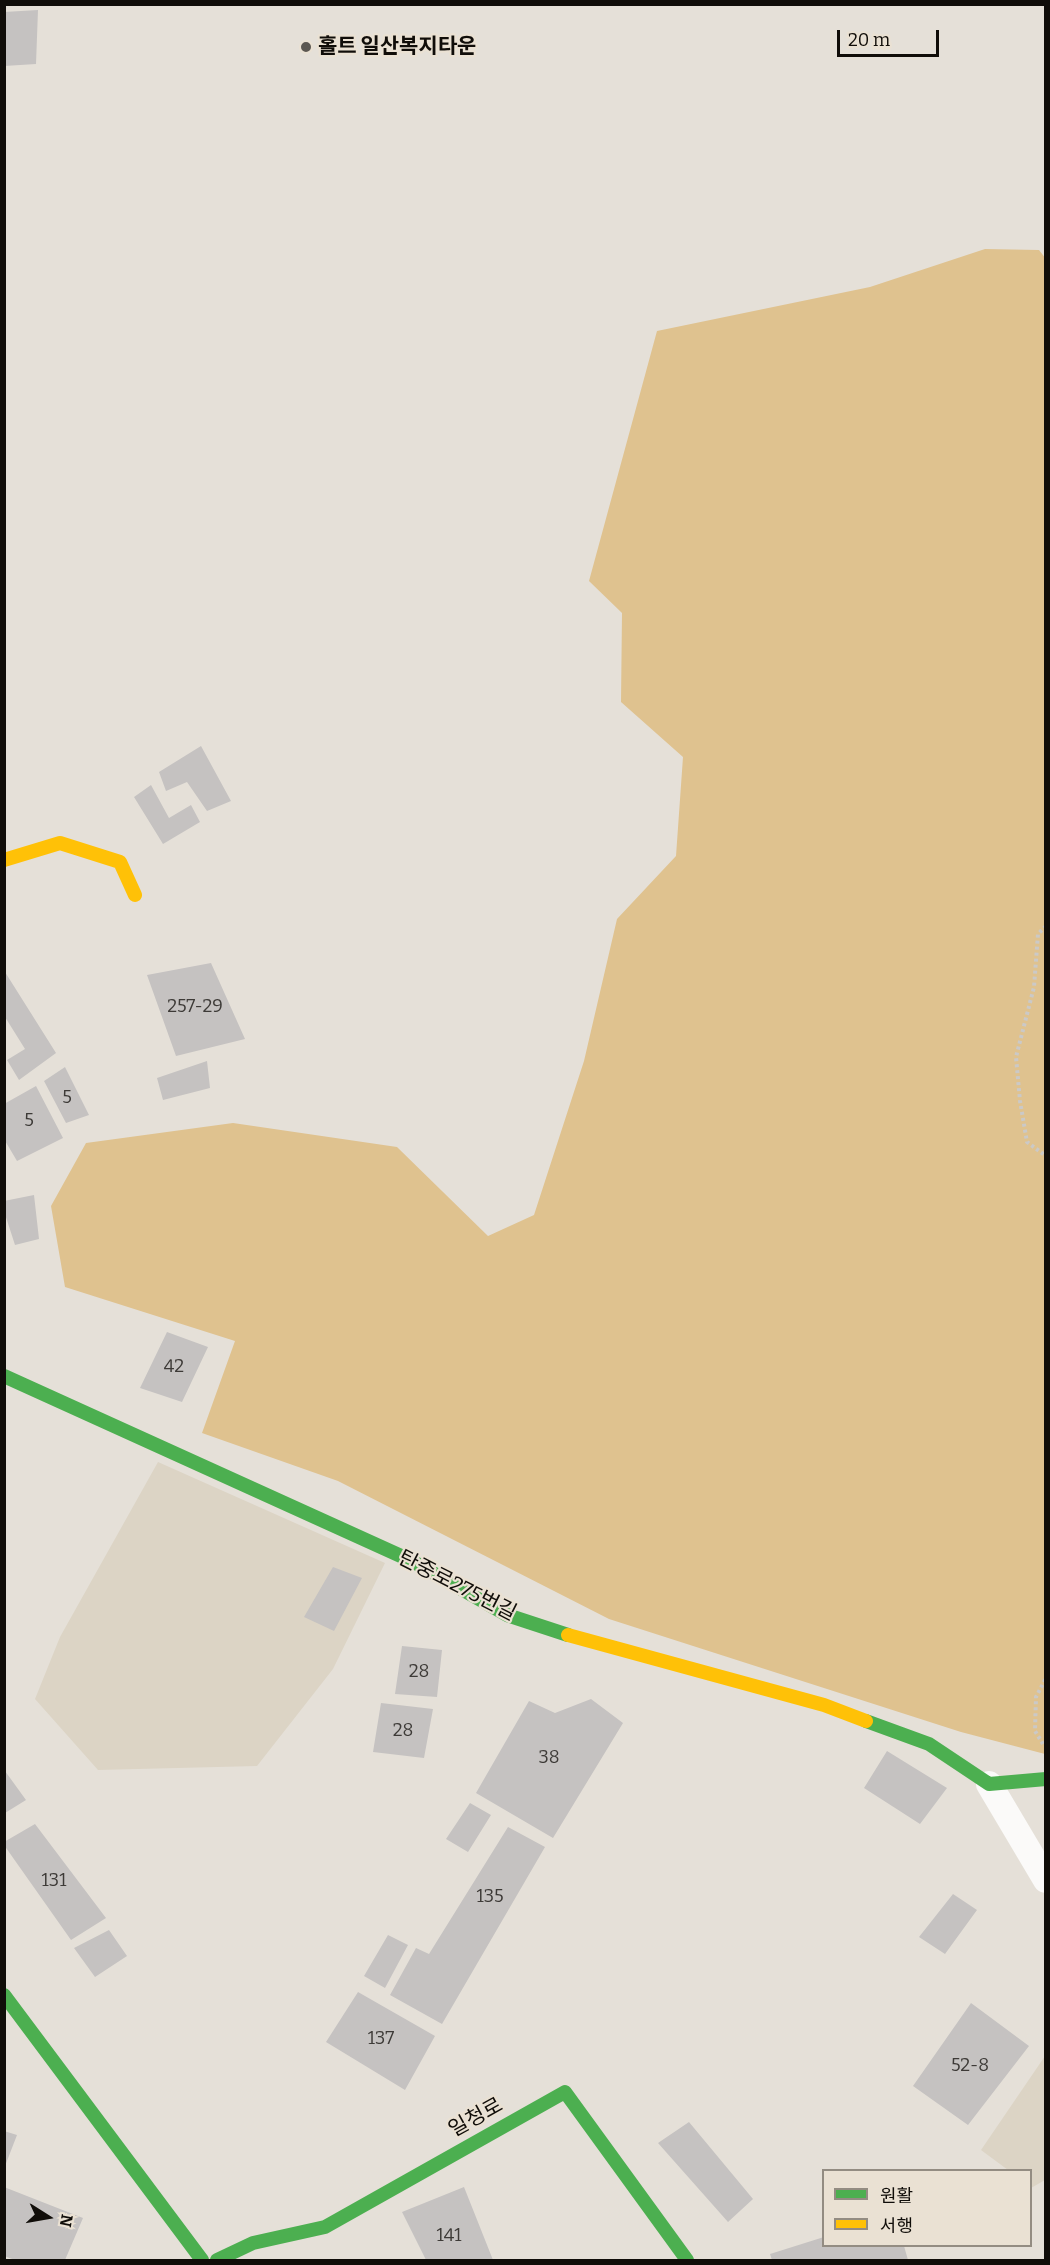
<!DOCTYPE html>
<meta charset="utf-8">
<style>
body{margin:0}
#map{position:relative;width:1050px;height:2265px;overflow:hidden;background:#e5e0d8;font-family:Bitter,"Noto Sans KR",serif}
canvas{display:block}
.frame{position:absolute;inset:0;border:6px solid #100d09;pointer-events:none}
.legend{position:absolute;left:822px;top:2169px;width:210px;height:78px;box-sizing:border-box;background:#eae1d3;border:2px solid #938c82;margin:0;padding:8px 10px;list-style:none;font-size:18px;color:#100d09}
.legend li{display:flex;align-items:center;gap:12px;height:30px}
.legend b{width:30px;border:2px solid #938c82}
.north{position:absolute;left:18px;top:2187px;width:60px;height:60px;-webkit-text-stroke:4px #eae1d3;paint-order:stroke;rotate:101deg;font-size:16px;font-weight:700;line-height:24px;text-align:center;color:#100d09}
.north::after{content:'';display:block;margin:auto;width:21px;height:27px;background:#100d09;clip-path:polygon(50% 0,100% 100%,50% 72%,0 100%)}
.scale{position:absolute;left:837px;top:30px;width:102px;height:27px;box-sizing:border-box;border:3px solid #100d09;border-top:0;padding-left:8px;font-size:18px;line-height:21px;white-space:nowrap;color:#100d09;-webkit-text-stroke:4px #eae1d3;paint-order:stroke}
</style>
<div id="map">
<canvas width="1050" height="2265"></canvas>
<div class="frame"></div>
<ul class="legend">
<li><b style="height:8px;background:#4caf50"></b>원활</li>
<li><b style="height:8px;background:#ffc107"></b>서행</li>
</ul>
<div class="north">N</div>
<div class="scale">20 m</div>
</div>
<script>
const ctx = document.querySelector('canvas').getContext('2d');
ctx.lineJoin = 'round';
function paint(path, color) {
  ctx.fillStyle = color;
  ctx.fill(path, 'evenodd');
}
function poly(rows) {
  const path = new Path2D();
  for (const r of rows) {
    path.moveTo(r[0], r[1]);
    for (let i = 2; i < r.length; i += 2) path.lineTo(r[i], r[i + 1]);
  }
  return path;
}
function stroke(path, color, width, dash) {
  ctx.strokeStyle = color;
  ctx.lineWidth = width;
  ctx.lineCap = dash ? 'butt' : 'round';
  ctx.setLineDash(dash || []);
  ctx.stroke(path);
}
function write(font, color, halo, rows, align = 'center') {
  ctx.font = font + ' Bitter,"Noto Sans KR",serif';
  ctx.lineWidth = 4.5;
  ctx.setLineDash([]);
  ctx.textBaseline = 'middle';
  ctx.strokeStyle = halo;
  ctx.fillStyle = color;
  for (const [text, x, y, turn = 0] of rows) {
    ctx.save();
    ctx.translate(x, y);
    ctx.rotate((+turn || 0) * Math.PI / 180);
    ctx.textAlign = isNaN(turn) ? turn : align;
    if (halo) ctx.strokeText(text, 0, 0);
    ctx.fillText(text, 0, 0);
    ctx.restore();
  }
}
paint(poly([
 [158,1462,385,1563,333,1669,257,1766,98,1770,35,1699,60,1637],
 [1045,2056,1045,2180,1031,2188,1030,2170,1008,2170,981,2150]
]), '#dcd4c5');
paint(poly([
 [985,249,1039,250,1046,259,1045,1754,961,1732,609,1619,338,1481,202,1433,235,1341,65,1287,51,1206,86,1143,233,1123,397,1147,488,1236,534,1215,584,1061,617,919,676,856,683,757,621,702,622,613,589,581,657,331,870,287]
]), '#dfc28f');
paint(poly([
 [38,10,36,64,4,66,4,12],
 [201,746,231,801,207,811,187,782,166,791,159,772],
 [151,785,169,818,191,805,200,822,163,844,134,797],
 [211,963,245,1039,176,1056,147,975],
 [5,972,56,1053,19,1080,7,1060,25,1049,5,1017],
 [207,1061,210,1088,163,1100,157,1078],
 [65,1067,89,1115,66,1123,44,1081],
 [36,1086,63,1138,17,1161,4,1139,4,1104],
 [34,1195,39,1239,15,1245,4,1211,4,1201],
 [167,1332,208,1347,182,1402,140,1388],
 [333,1567,362,1578,334,1631,304,1617],
 [402,1646,442,1650,437,1697,395,1694],
 [591,1699,623,1723,553,1838,476,1793,529,1701,555,1713],
 [381,1703,433,1709,424,1758,373,1752],
 [887,1751,947,1788,920,1824,864,1788],
 [5,1771,26,1800,5,1813],
 [470,1803,491,1815,468,1852,446,1839],
 [35,1824,106,1918,71,1940,4,1845,4,1842],
 [508,1827,545,1847,442,2024,390,1995,416,1948,429,1954],
 [953,1894,977,1910,945,1954,919,1937],
 [109,1930,127,1956,95,1977,74,1948],
 [388,1935,408,1945,385,1988,364,1976],
 [358,1992,435,2036,405,2090,326,2042],
 [971,2003,1029,2046,968,2125,913,2086],
 [689,2122,753,2199,728,2222,658,2143],
 [4,2131,17,2135,5,2166,4,2166],
 [4,2187,83,2218,65,2260,15,2260,4,2256],
 [464,2187,493,2260,426,2260,402,2212],
 [824,2237,824,2246,904,2246,908,2260,772,2260,770,2254]
]), '#c5c2c1');
stroke(poly([
 [1046,926,1038,934,1034,987,1016,1057,1020,1101,1027,1142,1046,1156],
 [1043,1744,1035,1731,1036,1697,1046,1678]
]), '#cbc9c7', 4, [3, 3]);
stroke(poly([
 [989,1784,1046,1880]
]), '#fbfaf9', 26);
stroke(poly([
 [4,1376,412,1561,507,1615,568,1635],
 [866,1721,929,1744,989,1784,1046,1779],
 [4,1995,202,2260],
 [217,2260,253,2243,325,2227,565,2092,687,2260]
]), '#4caf50', 14);
stroke(poly([
 [4,860,60,843,120,862,135,895],
 [568,1635,824,1705,866,1721]
]), '#ffc107', 14);
for (const [x, y, r, color] of [
 [306,47,6,"#5b5751"]
]) {
  const dot = new Path2D();
  dot.arc(x, y, r, 0, 2 * Math.PI);
  ctx.fillStyle = color;
  ctx.fill(dot);
  stroke(dot, '#eae1d3', 2);
}
write('18px', '#3d3a37', null, [
 ["257-29",195,1007],
 ["5",67,1098],
 ["5",29,1121],
 ["42",174,1367],
 ["28",419,1672],
 ["28",403,1731],
 ["38",549,1758],
 ["131",54,1881],
 ["135",490,1897],
 ["137",381,2039],
 ["52-8",970,2066],
 ["141",449,2236]
]);
write('bold 21px', '#100d09', '#eae1d3', [
 ["홀트 일산복지타운",318,47]
], 'left');
write('21px', '#100d09', '#eae1d3', [
 ["탄중로275번길",457,1586,27],
 ["일청로",476,2118,-29]
]);
</script>
